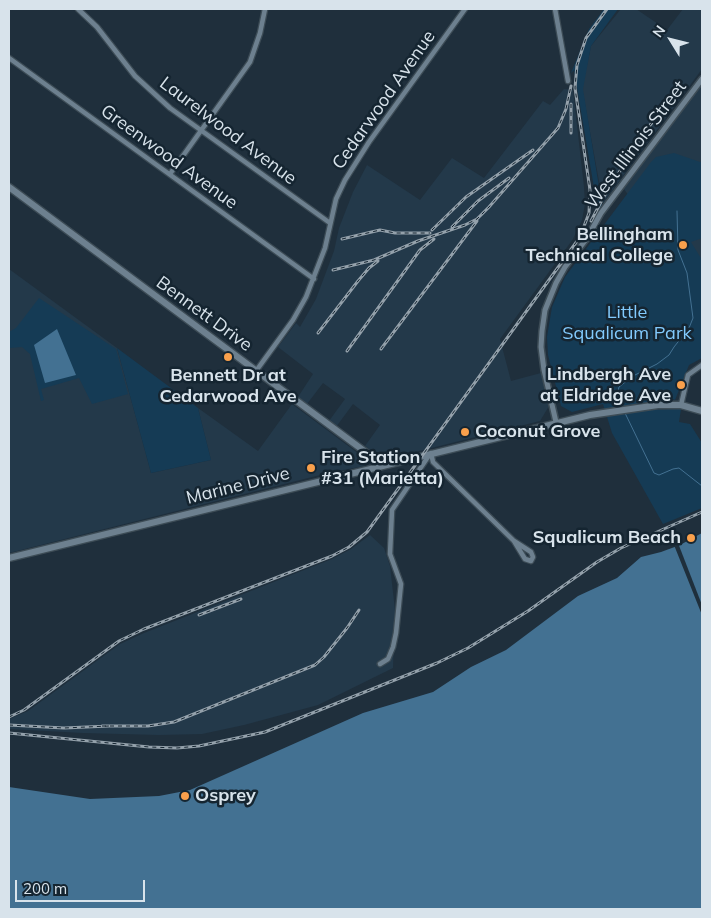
<!DOCTYPE html>
<style>
body{margin:0}
#map{position:relative;width:711px;height:918px;overflow:hidden;background:#1f2f3c;font-family:Mulish,sans-serif}
canvas{display:block}
.frame{position:absolute;inset:0;border:10px solid #d8e3eb;pointer-events:none}
.north{position:absolute;left:646px;top:15px;width:50px;height:50px;-webkit-text-stroke:4px #152531;paint-order:stroke;rotate:306deg;font-size:14px;font-weight:700;line-height:20px;text-align:center;color:#d8e3eb}
.north::after{content:'';display:block;margin:auto;width:18px;height:22px;background:#d8e3eb;clip-path:polygon(50% 0,100% 100%,50% 72%,0 100%)}
.scale{position:absolute;left:15px;top:880px;width:130px;height:22px;box-sizing:border-box;border:2px solid #d8e3eb;border-top:0;padding-left:6px;font-size:15px;line-height:18px;white-space:nowrap;color:#d8e3eb;-webkit-text-stroke:4px #152531;paint-order:stroke}
</style>
<div id="map">
<canvas width="711" height="918"></canvas>
<div class="frame"></div>
<div class="north">N</div>
<div class="scale">200 m</div>
</div>
<script>
const ctx = document.querySelector('canvas').getContext('2d');
ctx.lineJoin = 'round';
function paint(path, color) {
  ctx.fillStyle = color;
  ctx.fill(path, 'evenodd');
}
function poly(rows) {
  const path = new Path2D();
  for (const r of rows) {
    path.moveTo(r[0], r[1]);
    for (let i = 2; i < r.length; i += 2) path.lineTo(r[i], r[i + 1]);
  }
  return path;
}
function stroke(path, color, width, dash) {
  ctx.strokeStyle = color;
  ctx.lineWidth = width;
  ctx.lineCap = dash ? 'butt' : 'round';
  ctx.setLineDash(dash || []);
  ctx.stroke(path);
}
function write(font, color, halo, rows, align = 'center') {
  ctx.font = font + ' Mulish,sans-serif';
  ctx.lineWidth = 5;
  ctx.setLineDash([]);
  ctx.textBaseline = 'middle';
  ctx.strokeStyle = halo;
  ctx.fillStyle = color;
  for (const [text, x, y, turn = 0] of rows) {
    ctx.save();
    ctx.translate(x, y);
    ctx.rotate((+turn || 0) * Math.PI / 180);
    ctx.textAlign = isNaN(turn) ? turn : align;
    if (halo) ctx.strokeText(text, 0, 0);
    ctx.fillText(text, 0, 0);
    ctx.restore();
  }
}
paint(poly([
 [621,9,636,9,667,30,683,9,702,9,702,69,603,203,582,88,591,46],
 [702,84,702,301,624,189],
 [564,89,573,90,584,187,585,204,582,220,573,239,500,339,511,381,541,373,549,406,540,421,383,460,365,446,380,425,353,404,336,427,329,421,345,399,323,383,307,404,298,397,313,374,278,347,296,323,300,327,316,299,334,251,339,228,353,192,367,165,420,200,452,158,484,178,543,101,550,105],
 [9,269,117,348,151,473,211,460,198,408,258,451,292,404,363,457,367,463,365,466,332,472,9,553],
 [370,535,384,548,390,566,395,610,393,668,318,705,244,725,202,734,159,735,83,733,9,729,9,719,28,711,120,644,144,633,332,559,351,549]
]), '#23394a');
paint(poly([
 [604,9,618,9,591,46,583,89,602,205,598,211,574,70,571,73,589,29],
 [674,153,700,162,702,161,702,238,691,242,702,260,702,358,689,365,675,400,671,398,644,404,644,410,681,409,679,422,690,424,702,443,702,508,663,524,612,433,603,404,572,412,561,406,548,355,547,337,552,307,565,277,651,162,656,157],
 [39,298,116,349,128,394,92,404,79,378,41,389,44,400,41,401,30,354,22,347,9,348,9,332,16,328],
 [117,348,198,408,211,460,151,473]
]), '#153b55');
paint(poly([
 [57,329,76,375,45,383,34,345],
 [702,533,702,909,9,909,9,787,90,799,159,796,190,790,363,713,433,692,471,667,506,650,578,596,617,578,641,557,661,552,680,545]
]), '#437192');
paint(poly([
 [678,543,702,605,702,615,674,545]
]), '#1f2f3c');
stroke(poly([
 [622,407,617,395,619,387,633,376,657,364,669,355,674,347,689,328,693,318,687,273,678,250,677,211],
 [625,413,654,473,659,475,673,469,679,468,702,486]
]), '#437192', 1);
const minor = poly([
 [78,9,97,27,135,76,170,108,330,223],
 [555,9,568,81],
 [9,58,314,279],
 [170,174,250,62,260,33,265,9],
 [256,371,293,320,306,297,325,248,336,199,345,180,369,142,465,9],
 [681,405,688,375,702,365],
 [431,453,433,462,514,541,525,559,531,561,533,557,531,552,514,541],
 [380,664,388,659,393,647,396,633,401,584,390,554,392,510,430,454]
]);
const tertiary = poly([
 [556,422,544,370,541,347,542,331,545,310,556,283,565,267,587,238,601,213,702,79]
]);
const secondary = poly([
 [9,187,383,465],
 [9,558,590,415,658,405,681,405,702,411]
]);
stroke(minor, '#3d4c56', 7);
stroke(tertiary, '#3d4c56', 8);
stroke(secondary, '#3d4c56', 9);
stroke(minor, '#6d808f', 4.5);
stroke(tertiary, '#6d808f', 5);
stroke(secondary, '#6d808f', 6);
const rail = poly([
 [571,104,571,133],
 [591,221,603,198,643,134,658,115],
 [452,227,478,201,509,178],
 [432,230,466,197,533,150],
 [342,239,380,230,395,233,430,233],
 [333,270,374,260,418,241,465,225,477,219,489,207,558,128,566,109,571,86],
 [318,333,358,281,369,268,378,261],
 [381,349,477,221],
 [347,351,420,250,434,239],
 [199,615,241,599],
 [9,717,24,710,119,641,144,629,332,556,349,547,367,532,580,237,589,213,590,190,575,88,577,65,586,38,607,9],
 [9,725,64,728,109,726],
 [102,726,148,726,174,722,315,665,324,657,347,628,359,610],
 [9,733,149,747,177,748,199,746,265,732,437,663,468,648,528,611,597,562,621,548,702,512]
]);
stroke(rail, '#94a1ab', 3);
stroke(rail, '#152531', 1, [4]);
for (const [x, y, r, color] of [
 [683,245,5,"#f9a04c"],
 [228,357,5,"#f9a04c"],
 [681,385,5,"#f9a04c"],
 [465,432,5,"#f9a04c"],
 [311,468,5,"#f9a04c"],
 [691,538,5,"#f9a04c"],
 [185,796,5,"#f9a04c"]
]) {
  const dot = new Path2D();
  dot.arc(x, y, r, 0, 2 * Math.PI);
  ctx.fillStyle = color;
  ctx.fill(dot);
  stroke(dot, '#152531', 2);
}
write('18px', '#d8e3eb', '#152531', [
 ["Cedarwood Avenue",384,100,-55],
 ["Laurelwood Avenue",228,131,37],
 ["West Illinois Street",636,145,-53],
 ["Greenwood Avenue",169,157,36],
 ["Bennett Drive",204,314,36],
 ["Marine Drive",238,486,-14]
]);
write('bold 18px', '#d8e3eb', '#152531', [
 ["Bellingham",673,235],
 ["Technical College",673,256],
 ["Lindbergh Ave",671,375],
 ["at Eldridge Ave",671,396],
 ["Bennett Dr at",228,376,"center"],
 ["Cedarwood Ave",228,397,"center"],
 ["Coconut Grove",475,432,"left"],
 ["Fire Station",321,458,"left"],
 ["#31 (Marietta)",321,479,"left"],
 ["Squalicum Beach",681,538],
 ["Osprey",195,796,"left"]
], 'right');
write('18px', '#82cafd', '#152531', [
 ["Little",627,313],
 ["Squalicum Park",627,334]
]);
</script>
